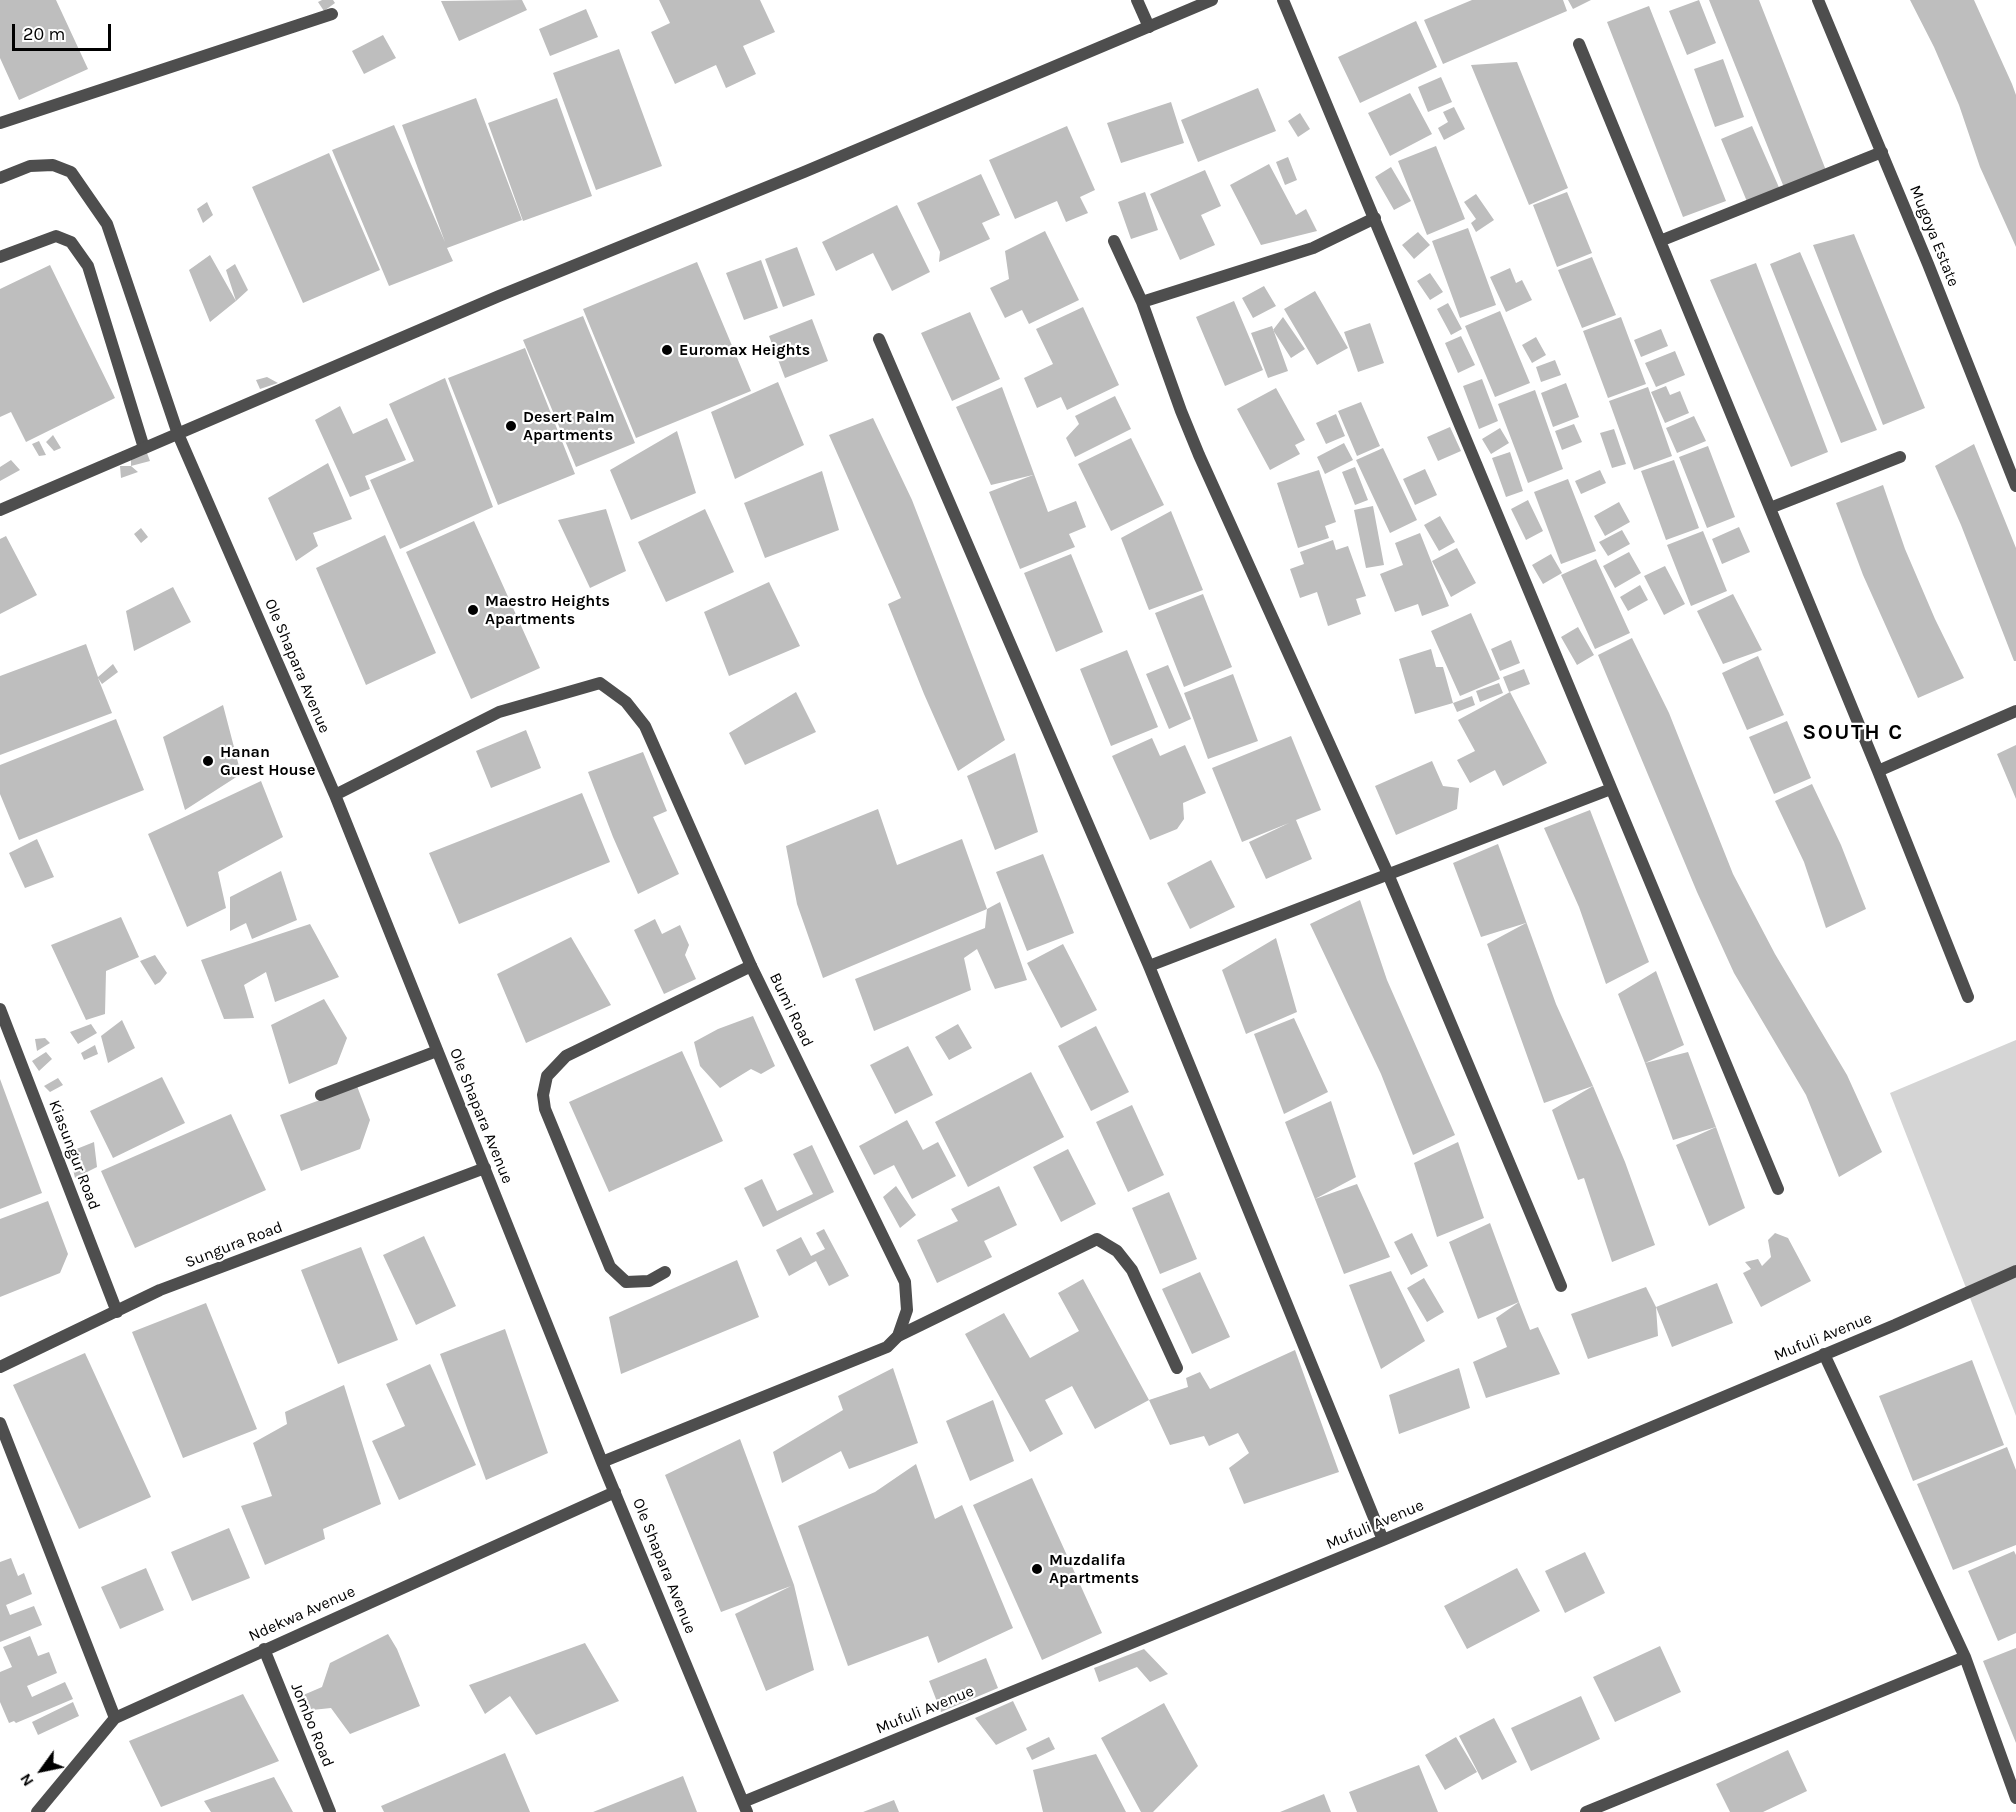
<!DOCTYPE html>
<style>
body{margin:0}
#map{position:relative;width:2016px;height:1812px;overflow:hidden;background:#fff;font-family:Karla,sans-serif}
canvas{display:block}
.north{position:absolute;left:12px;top:1740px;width:60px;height:60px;-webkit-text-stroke:4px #fff;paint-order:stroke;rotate:237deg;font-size:16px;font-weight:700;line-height:24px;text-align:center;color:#000}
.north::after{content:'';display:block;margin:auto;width:21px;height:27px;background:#000;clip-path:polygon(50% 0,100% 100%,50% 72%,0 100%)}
.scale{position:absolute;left:12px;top:24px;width:99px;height:27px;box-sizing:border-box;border:3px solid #000;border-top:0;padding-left:8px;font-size:18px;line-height:21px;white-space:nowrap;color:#000;-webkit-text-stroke:4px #fff;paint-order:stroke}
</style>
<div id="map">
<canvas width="2016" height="1812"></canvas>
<div class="north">N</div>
<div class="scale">20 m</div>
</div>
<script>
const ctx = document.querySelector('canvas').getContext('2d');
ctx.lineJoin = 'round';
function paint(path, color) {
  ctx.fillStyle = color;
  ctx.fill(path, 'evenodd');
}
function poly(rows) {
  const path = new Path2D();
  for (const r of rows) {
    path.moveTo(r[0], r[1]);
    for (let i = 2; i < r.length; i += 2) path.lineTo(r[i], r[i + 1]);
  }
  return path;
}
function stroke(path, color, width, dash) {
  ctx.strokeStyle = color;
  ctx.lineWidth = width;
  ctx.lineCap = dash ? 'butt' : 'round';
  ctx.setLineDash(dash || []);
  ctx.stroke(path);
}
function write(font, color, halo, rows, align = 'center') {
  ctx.font = font + ' Karla,sans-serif';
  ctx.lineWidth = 4.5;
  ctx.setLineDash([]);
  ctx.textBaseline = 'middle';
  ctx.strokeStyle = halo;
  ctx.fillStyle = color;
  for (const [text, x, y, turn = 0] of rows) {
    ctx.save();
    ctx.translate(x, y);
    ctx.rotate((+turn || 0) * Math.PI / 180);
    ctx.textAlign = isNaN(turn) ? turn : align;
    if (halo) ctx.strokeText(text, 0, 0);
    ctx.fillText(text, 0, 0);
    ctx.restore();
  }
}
paint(poly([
 [2016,1040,2016,1416,1890,1093]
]), '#d5d5d5');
paint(poly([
 [0,0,56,0,88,69,19,100,0,58],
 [322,0,333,0,335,3,324,11,318,2],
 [522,0,527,10,459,41,441,1],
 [659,0,760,0,775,32,743,46,756,74,726,88,716,65,675,84,651,32,670,23],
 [1472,0,1563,0,1567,11,1443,64,1424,20],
 [1568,0,1591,0,1573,9],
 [1699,0,1716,43,1687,55,1669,11],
 [1709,0,1759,0,1827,173,1785,190],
 [1910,0,1974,0,2012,84,2016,95,2016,247,1980,167,1959,105,1934,47],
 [1649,6,1726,201,1683,217,1607,22],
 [586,9,598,37,550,56,539,29],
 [1416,21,1437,67,1360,103,1338,57],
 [383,35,396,58,364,74,352,51],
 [619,49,662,166,596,190,553,73],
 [1723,59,1744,117,1715,127,1694,69],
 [1517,62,1568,188,1529,205,1471,65],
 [1441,77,1452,102,1428,112,1418,87],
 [1258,88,1276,131,1198,162,1181,120],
 [1410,93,1432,134,1390,156,1368,113],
 [476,98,522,220,447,248,453,261,389,286,332,150,394,125,445,242,402,125],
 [557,98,592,196,523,221,488,123],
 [1171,102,1184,143,1121,163,1107,123],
 [1454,107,1465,129,1444,140,1438,128,1448,122,1443,112],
 [1300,113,1310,129,1298,137,1288,121],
 [1067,126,1095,190,1080,197,1088,213,1066,222,1057,201,1015,219,989,160],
 [1752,126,1781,192,1748,204,1721,139],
 [1436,146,1465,219,1427,235,1398,161],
 [329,153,380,270,303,303,252,187],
 [1288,157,1297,180,1285,185,1276,162],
 [1269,164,1296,215,1306,209,1317,231,1261,245,1230,185],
 [1391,167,1411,201,1394,210,1375,177],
 [1205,170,1221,206,1201,215,1215,245,1180,260,1150,194],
 [981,174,1000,215,982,223,990,239,939,262,940,252,917,203],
 [1145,192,1158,230,1131,239,1118,202],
 [1567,192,1592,253,1557,267,1533,205],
 [1476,194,1494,220,1476,232,1471,223,1476,219,1464,202],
 [207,202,213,215,203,223,197,209],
 [897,205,930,272,892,291,873,253,836,271,822,242],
 [1468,228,1496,305,1460,318,1432,241],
 [1045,231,1079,300,1029,324,1022,310,1005,318,990,288,1009,279,1005,251],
 [1418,232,1430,245,1414,259,1402,245],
 [1854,234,1925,408,1883,425,1813,245],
 [797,247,815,295,783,307,765,259],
 [1800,252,1877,430,1841,443,1770,264],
 [210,255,236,301,226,270,235,264,248,290,236,301,210,322,189,270],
 [1592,257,1616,315,1582,328,1558,270],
 [761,260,778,308,744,320,726,273],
 [697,262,751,391,636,438,583,309],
 [1756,263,1828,452,1791,467,1710,280],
 [50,265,115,398,26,442,11,412,0,417,0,289],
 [1510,268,1516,283,1522,280,1532,300,1506,312,1490,277],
 [1430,273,1443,292,1430,300,1417,281],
 [1264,286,1276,306,1253,318,1242,298],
 [1315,291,1348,348,1317,365,1284,309],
 [1234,301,1263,370,1225,386,1196,317],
 [1448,303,1462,329,1451,335,1437,309],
 [1083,307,1119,385,1067,410,1061,397,1037,408,1024,378,1053,364,1036,329],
 [1500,311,1530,383,1495,397,1465,326],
 [970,312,1000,379,952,401,921,333],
 [583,316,635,443,576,467,523,340],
 [1283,317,1305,349,1291,358,1273,330],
 [1621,317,1646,384,1608,398,1583,331],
 [812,319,828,361,785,378,769,336],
 [1370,323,1384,363,1358,372,1344,332],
 [1272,326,1288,371,1268,378,1251,333],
 [1661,329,1668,346,1641,357,1634,340],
 [1461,336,1475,365,1458,373,1445,343],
 [1536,337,1546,355,1532,363,1522,345],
 [525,348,575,474,498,505,448,378],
 [1675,351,1685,375,1656,387,1645,363],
 [1555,360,1561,375,1541,382,1536,367],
 [267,377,278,383,260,389,256,380],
 [445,378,493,507,400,549,370,480,414,461,389,404],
 [1482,379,1498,421,1479,429,1463,386],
 [778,382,804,445,735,479,711,412],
 [1566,383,1579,417,1553,427,1541,393],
 [1666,386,1670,395,1680,391,1689,413,1665,423,1651,392],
 [1002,387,1048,512,1076,501,1086,527,1069,534,1075,547,1020,569,989,492,1033,475,991,485,956,407],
 [1648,387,1672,456,1634,470,1609,401],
 [1276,388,1305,440,1295,445,1300,454,1270,470,1237,409],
 [1535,390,1563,469,1528,483,1498,404],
 [1115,396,1131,429,1075,457,1066,438,1079,424,1075,416],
 [1361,402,1380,446,1357,456,1338,411],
 [340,406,353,434,387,418,406,460,365,476,370,489,350,497,315,420],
 [1336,414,1345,436,1326,444,1316,423],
 [1694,416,1706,441,1677,453,1666,428],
 [873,418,912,500,1005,740,958,771,924,694,888,604,901,598,829,435],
 [1574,424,1582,442,1562,450,1555,431],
 [1450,427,1461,451,1438,461,1427,437],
 [1500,428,1509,443,1491,454,1482,439],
 [1614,429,1626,464,1612,468,1600,433],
 [677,431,696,493,631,520,610,470],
 [53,435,61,448,54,451,46,442],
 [1131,438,1164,505,1111,531,1078,464],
 [39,441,46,455,39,456,32,444],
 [1344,443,1353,460,1325,474,1317,457],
 [1974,444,2016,548,2016,661,2014,661,1961,525,1935,466],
 [1708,446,1735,517,1707,528,1679,457],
 [1383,448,1417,520,1390,533,1356,460],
 [1510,452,1523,491,1506,497,1492,458],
 [147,453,150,461,131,466,131,459],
 [11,460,20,470,0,481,0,467],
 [1674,460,1699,528,1666,540,1641,471],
 [328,463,352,519,313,533,318,546,296,561,268,498],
 [120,466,131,466,138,472,121,478],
 [1355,467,1368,500,1355,505,1342,472],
 [1425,469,1437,495,1415,505,1403,479],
 [1319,470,1336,522,1325,526,1329,538,1298,548,1277,483],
 [1600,470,1606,483,1581,494,1575,481],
 [822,471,839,530,765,558,744,503],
 [1568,479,1596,551,1561,564,1534,492],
 [1883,485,1905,549,1935,619,1964,678,1918,698,1863,575,1836,503],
 [1528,500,1543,531,1526,540,1511,509],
 [1619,502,1630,522,1605,536,1594,516],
 [1373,506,1384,565,1366,568,1354,510],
 [606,509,626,571,590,588,558,520],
 [705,509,734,572,666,602,638,542],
 [1171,511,1203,590,1149,610,1121,538],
 [1440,516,1455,542,1439,551,1424,525],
 [474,521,540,668,471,699,406,552],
 [1739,527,1750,552,1722,564,1712,539],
 [141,528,148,537,141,543,134,534],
 [1622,530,1630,544,1608,556,1599,542],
 [1703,531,1727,591,1691,606,1667,545],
 [1420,533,1449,606,1422,616,1418,604,1395,612,1380,574,1403,565,1395,543],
 [385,535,436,653,366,685,316,568],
 [6,536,37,595,0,614,0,539],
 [1333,540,1336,550,1348,546,1366,596,1356,599,1361,614,1328,626,1317,592,1300,598,1290,569,1304,564,1300,552],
 [1457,548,1476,583,1451,597,1432,561],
 [1629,552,1641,573,1615,588,1603,566],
 [1071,554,1103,632,1056,652,1024,573],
 [1551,554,1562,573,1543,584,1532,565],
 [1596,559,1630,633,1595,649,1561,575],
 [1665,566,1685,604,1664,615,1644,576],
 [769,582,800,646,729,676,704,612],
 [1640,585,1648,600,1628,611,1620,597],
 [173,587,191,622,134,651,126,611],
 [1203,594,1232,667,1184,687,1155,613],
 [1733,594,1762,650,1723,664,1697,611],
 [1471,613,1500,679,1460,696,1431,631],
 [1578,627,1594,655,1577,665,1561,637],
 [1632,638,1669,713,1733,874,1775,954,1847,1075,1882,1152,1839,1177,1806,1095,1734,973,1697,892,1598,655],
 [1511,640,1520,663,1500,671,1491,649],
 [86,644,98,677,113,664,118,672,102,684,98,678,112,713,0,755,0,676],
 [1431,649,1436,667,1443,667,1453,703,1415,714,1399,659],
 [1127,650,1158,727,1111,746,1080,669],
 [1758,656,1784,715,1747,730,1722,673],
 [1168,665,1191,719,1169,729,1146,674],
 [1524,669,1530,684,1509,692,1503,677],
 [1233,674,1258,741,1208,759,1184,693],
 [1499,683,1503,693,1480,702,1476,691],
 [796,692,816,732,745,765,729,733],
 [1510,692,1547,763,1503,786,1495,770,1470,783,1457,760,1475,751,1458,720],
 [1472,696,1475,705,1457,712,1453,703],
 [223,705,241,774,185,810,163,737],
 [116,719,144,790,19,840,0,794,0,765],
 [1787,721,1811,778,1774,794,1749,737],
 [526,730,541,768,491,788,476,751],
 [1291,736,1321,810,1296,820,1312,859,1266,879,1249,842,1289,823,1242,842,1212,768],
 [1152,738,1160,756,1185,745,1206,793,1183,803,1184,819,1177,829,1150,840,1112,756],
 [2016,745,2016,799,1997,754],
 [643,752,667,811,653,817,679,874,638,894,613,837,588,772],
 [1015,753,1038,832,995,850,967,776],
 [1432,761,1443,786,1459,788,1457,809,1396,835,1375,786],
 [261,781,283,837,218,872,226,908,187,927,148,834],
 [1812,784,1841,845,1866,909,1826,928,1804,862,1775,801],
 [582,793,610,862,459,924,429,853],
 [878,809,897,865,962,839,987,909,823,978,797,904,786,846],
 [1590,810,1649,962,1606,984,1579,907,1544,828],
 [37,839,54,877,25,888,9,853],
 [1498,844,1556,1004,1593,1086,1544,1103,1487,944,1526,923,1481,937,1453,863],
 [1043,854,1074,933,1027,951,996,872],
 [1211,860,1235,907,1190,929,1167,883],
 [281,871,297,920,252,939,246,923,230,931,230,897],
 [1360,900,1387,980,1455,1135,1413,1155,1381,1074,1310,924],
 [1000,902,1027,980,995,989,977,949,964,958,971,990,874,1031,855,979,985,928,987,909],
 [121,917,139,957,106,971,105,1014,86,1020,51,945],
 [655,919,662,934,680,925,689,945,685,955,696,979,664,994,634,930],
 [310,924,339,977,275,1002,266,972,244,985,254,1018,224,1019,201,960],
 [571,937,611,1005,526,1043,497,974],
 [1276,938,1297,1012,1246,1034,1222,970],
 [1063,944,1097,1010,1061,1028,1027,963],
 [155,955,167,973,160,982,155,985,140,961],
 [1656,971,1684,1045,1645,1063,1618,994],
 [324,999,347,1038,337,1064,289,1084,271,1025],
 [753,1016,775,1066,761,1074,751,1069,720,1088,700,1066,694,1042,718,1029],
 [1294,1018,1328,1092,1284,1114,1254,1034],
 [122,1020,135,1048,108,1063,101,1036],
 [91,1024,97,1033,78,1044,70,1032],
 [958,1024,972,1048,949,1060,935,1037],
 [1096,1026,1129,1092,1091,1111,1058,1046],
 [45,1038,50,1043,37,1051,35,1039],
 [95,1045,98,1054,84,1060,81,1053],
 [908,1046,933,1095,895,1114,870,1065],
 [682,1051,723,1141,609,1192,569,1102],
 [46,1052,52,1059,39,1071,32,1061],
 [1688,1052,1716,1127,1745,1208,1709,1226,1676,1145,1716,1127,1673,1140,1645,1063],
 [1031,1072,1064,1137,968,1187,935,1122],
 [162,1077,185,1123,113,1158,90,1111],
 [58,1078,63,1085,50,1092,44,1086],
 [0,1079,42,1193,0,1209],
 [357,1086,370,1120,360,1149,301,1171,280,1115],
 [1593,1086,1625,1162,1655,1245,1612,1262,1584,1178,1578,1180,1552,1110],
 [1331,1101,1356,1177,1315,1199,1357,1184,1390,1257,1344,1274,1285,1122],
 [1132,1105,1164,1175,1128,1192,1096,1122],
 [231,1114,266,1190,135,1248,101,1171],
 [907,1120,923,1150,938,1142,956,1176,912,1199,894,1165,874,1175,859,1146],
 [94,1142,97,1167,75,1178,69,1152],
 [1458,1142,1484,1218,1437,1237,1414,1163],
 [812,1145,834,1192,763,1227,744,1188,762,1179,777,1211,813,1194,793,1154],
 [1068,1149,1096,1204,1061,1222,1033,1167],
 [896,1186,916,1215,900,1228,883,1197],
 [999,1186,1017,1225,984,1241,992,1257,937,1283,917,1240,958,1221,951,1209],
 [1169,1192,1197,1259,1160,1274,1132,1208],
 [48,1201,68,1254,60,1273,0,1297,0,1219],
 [1490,1223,1519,1302,1478,1319,1449,1242],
 [824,1229,849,1276,829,1286,816,1261,789,1276,776,1250,801,1237,811,1256,825,1249,816,1233],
 [1412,1233,1428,1266,1411,1275,1394,1242],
 [1775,1233,1788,1238,1811,1281,1761,1307,1743,1273,1751,1269,1745,1262,1758,1259,1762,1266,1771,1257,1768,1240],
 [424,1236,456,1306,416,1325,383,1255],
 [361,1247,398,1340,338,1364,301,1270],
 [737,1260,759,1317,621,1374,609,1317],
 [1391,1271,1425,1341,1381,1369,1349,1285],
 [1200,1272,1230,1337,1192,1354,1162,1289],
 [1424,1278,1444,1312,1427,1322,1407,1288],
 [1083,1279,1149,1400,1095,1429,1072,1386,1045,1400,1063,1434,1030,1452,965,1334,1004,1313,1030,1358,1079,1331,1058,1293],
 [1717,1283,1733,1323,1672,1347,1656,1307],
 [1646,1287,1656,1307,1658,1336,1588,1359,1571,1314],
 [1519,1302,1530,1330,1538,1327,1560,1374,1486,1398,1473,1362,1507,1347,1496,1318],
 [206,1303,257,1429,183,1458,132,1332],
 [505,1329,548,1453,486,1480,440,1354],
 [1295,1350,1339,1472,1244,1504,1229,1468,1249,1453,1238,1433,1209,1446,1204,1436,1170,1445,1149,1400,1188,1387,1186,1378,1200,1372,1210,1389],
 [85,1353,151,1497,79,1529,13,1385],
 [1972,1360,2004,1445,1913,1481,1879,1396],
 [430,1364,476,1465,399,1500,372,1441,405,1426,386,1384],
 [893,1368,918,1443,849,1469,841,1451,782,1483,773,1452,843,1410,838,1396],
 [1459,1368,1470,1408,1399,1434,1389,1395],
 [344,1385,381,1504,323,1529,325,1539,265,1565,241,1506,272,1496,253,1443,287,1424,285,1412],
 [993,1400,1014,1461,970,1481,946,1421],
 [740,1439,794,1585,814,1670,766,1691,735,1614,791,1586,721,1612,665,1475],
 [2007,1447,2016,1470,2016,1545,1953,1570,1917,1484],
 [916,1464,935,1519,962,1505,1013,1628,938,1663,928,1636,848,1666,798,1526,875,1492],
 [1032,1478,1102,1633,1042,1660,973,1505],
 [229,1528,250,1578,192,1601,171,1552],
 [2014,1551,2016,1555,2016,1633,1998,1641,1968,1571],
 [1585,1552,1605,1593,1565,1613,1545,1571],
 [11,1558,18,1576,24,1573,32,1594,6,1605,10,1615,34,1606,42,1625,0,1642,0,1562],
 [146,1568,164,1610,120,1629,101,1587],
 [1517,1568,1540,1611,1467,1649,1444,1606],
 [388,1634,397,1649,420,1706,350,1734,331,1708,312,1710,301,1696,322,1687,330,1663],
 [30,1636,38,1656,49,1652,57,1673,27,1686,32,1697,65,1682,73,1699,16,1723,14,1721,9,1723,0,1702,0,1672,12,1667,3,1647],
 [585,1643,619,1701,536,1735,510,1696,485,1714,469,1685],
 [1660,1646,1681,1692,1615,1722,1593,1677],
 [2016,1648,2016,1743,1983,1661],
 [1144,1649,1168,1674,1150,1682,1137,1667,1099,1682,1094,1668],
 [986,1658,998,1688,941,1712,929,1681],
 [243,1694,279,1761,161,1807,129,1741],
 [1581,1696,1600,1739,1531,1771,1511,1728],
 [1013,1701,1027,1730,996,1745,975,1718],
 [73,1702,79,1716,38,1735,32,1722],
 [1164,1703,1198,1766,1153,1812,1141,1812,1101,1738],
 [1494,1718,1517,1762,1482,1780,1459,1736],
 [1049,1737,1055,1749,1032,1760,1026,1748],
 [1456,1737,1477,1772,1445,1790,1425,1755],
 [1788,1750,1807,1791,1763,1812,1730,1812,1716,1784],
 [505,1753,530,1812,384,1812,381,1806],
 [1096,1754,1126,1812,1043,1812,1033,1770],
 [1419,1765,1438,1812,1357,1812,1349,1792],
 [683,1776,697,1812,593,1812],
 [274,1777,293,1812,211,1812,204,1801],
 [1324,1794,1331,1812,1280,1812],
 [894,1800,899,1812,863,1812]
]), '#bebebe');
stroke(poly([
 [1137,0,1149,27],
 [0,123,332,14],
 [0,178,30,166,53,165,71,172,107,224,178,434],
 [0,257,56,236,71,242,88,266,144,448],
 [321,1095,437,1051],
 [665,1272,649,1281,626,1282,610,1267,545,1109,543,1095,547,1076,566,1056,751,966],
 [898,1336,1097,1239,1117,1251,1132,1270,1177,1368]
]), '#4e4e4e', 12);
stroke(poly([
 [1283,0,1778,1189],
 [1818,0,1928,264,2016,486],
 [1579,44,1878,771,1968,997],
 [1114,241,1142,302,1181,411,1199,455,1388,874,1561,1286],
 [1660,241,1882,152],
 [1142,302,1313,248,1375,218],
 [879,339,1149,966,1383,1540],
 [178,434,335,795,602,1462,747,1812],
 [1770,508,1900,457],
 [0,510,499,296,804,172,1212,0],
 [1878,771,2016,711],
 [335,795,499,712,600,683,626,702,645,726,751,966,905,1282,907,1310,898,1336,887,1347,602,1462],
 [1149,966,1611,789],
 [0,1009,117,1312],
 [1824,1354,1965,1657,2016,1798],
 [0,1367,160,1290,485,1168],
 [0,1423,115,1718],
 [264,1649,330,1812],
 [743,1802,1383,1540,1895,1325,2016,1271],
 [37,1812,115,1718,615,1492],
 [1586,1812,1965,1657]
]), '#4e4e4e', 12);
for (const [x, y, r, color] of [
 [667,350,6,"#000"],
 [511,426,6,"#000"],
 [473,610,6,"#000"],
 [208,761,6,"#000"],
 [1037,1569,6,"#000"]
]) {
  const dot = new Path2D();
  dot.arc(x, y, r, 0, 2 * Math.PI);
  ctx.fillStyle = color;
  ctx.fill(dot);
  stroke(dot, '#fff', 2);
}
write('16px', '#000', '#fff', [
 ["Mugoya Estate",1934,236,68],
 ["Ole Shapara Avenue",297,666,67],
 ["Bumi Road",791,1010,64],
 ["Ole Shapara Avenue",481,1116,68],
 ["Kiasungur Road",74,1155,69],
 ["Sungura Road",234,1245,-21],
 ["Mufuli Avenue",1823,1337,-22],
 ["Mufuli Avenue",1375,1525,-23],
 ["Ole Shapara Avenue",664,1566,68],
 ["Ndekwa Avenue",302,1614,-24],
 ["Mufuli Avenue",925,1710,-22],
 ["Jombo Road",312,1725,68]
]);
write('bold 16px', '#000', '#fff', [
 ["Euromax Heights",679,350],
 ["Desert Palm",523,417],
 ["Apartments",523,435],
 ["Maestro Heights",485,601],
 ["Apartments",485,619],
 ["Hanan",220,752],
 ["Guest House",220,770],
 ["Muzdalifa",1049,1560],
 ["Apartments",1049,1578]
], 'left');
ctx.letterSpacing = '1.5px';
write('bold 22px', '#000', '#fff', [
 ["SOUTH C",1853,733]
]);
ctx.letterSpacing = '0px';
</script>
